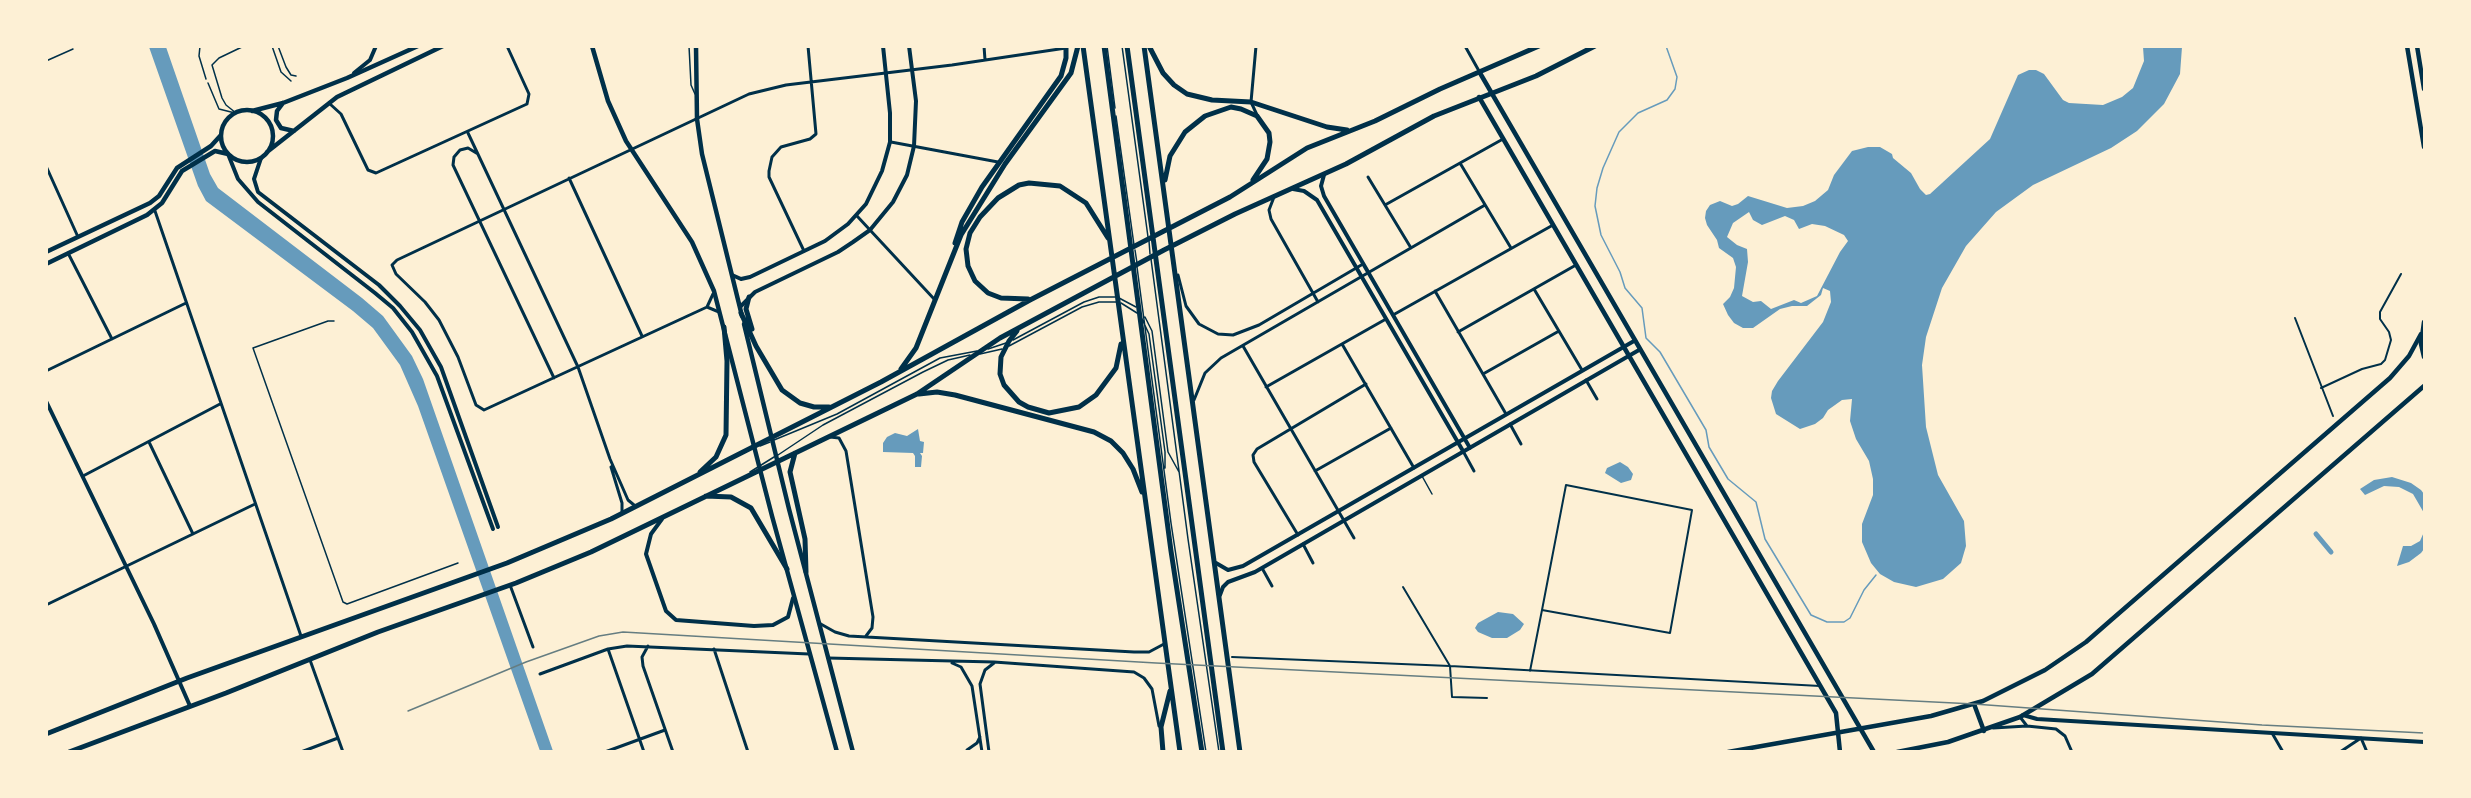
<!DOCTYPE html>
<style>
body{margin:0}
#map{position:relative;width:2471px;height:798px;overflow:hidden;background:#fdf0d5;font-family:"DM Sans",sans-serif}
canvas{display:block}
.frame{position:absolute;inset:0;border:48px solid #fdf0d5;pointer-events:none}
</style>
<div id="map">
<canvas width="2471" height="798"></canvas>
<div class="frame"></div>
</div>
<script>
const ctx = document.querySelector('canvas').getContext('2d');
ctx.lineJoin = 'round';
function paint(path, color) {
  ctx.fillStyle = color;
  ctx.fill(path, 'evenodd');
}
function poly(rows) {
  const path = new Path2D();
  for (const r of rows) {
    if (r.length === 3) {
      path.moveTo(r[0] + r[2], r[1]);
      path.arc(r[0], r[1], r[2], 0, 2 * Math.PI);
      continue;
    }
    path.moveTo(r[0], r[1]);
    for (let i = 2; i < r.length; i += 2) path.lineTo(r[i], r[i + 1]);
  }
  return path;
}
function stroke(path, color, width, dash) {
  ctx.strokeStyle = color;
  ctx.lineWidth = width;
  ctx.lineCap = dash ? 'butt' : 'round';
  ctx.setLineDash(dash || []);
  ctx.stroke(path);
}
paint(poly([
 [149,47,166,47,210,174,218,188,362,298,383,316,412,356,423,379,553,751,540,751,418,406,400,365,373,328,353,311,206,201,198,186],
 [2143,47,2182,47,2180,74,2164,104,2137,131,2111,148,2033,185,1996,212,1966,246,1942,288,1926,337,1922,365,1926,427,1938,475,1964,521,1966,546,1961,563,1943,579,1916,587,1894,582,1880,574,1871,563,1862,542,1862,524,1873,495,1873,479,1869,461,1856,439,1850,421,1852,399,1842,400,1828,410,1823,418,1815,424,1800,429,1776,414,1771,398,1772,391,1778,381,1823,322,1831,302,1830,291,1823,288,1821,295,1807,306,1792,306,1780,309,1753,328,1743,328,1734,323,1728,315,1723,304,1730,297,1734,288,1736,267,1733,258,1719,248,1717,240,1707,225,1705,218,1706,211,1710,205,1720,201,1732,206,1738,204,1748,196,1787,208,1803,206,1815,201,1828,190,1834,175,1852,151,1868,147,1880,147,1892,154,1893,158,1911,173,1920,189,1926,195,1930,194,1990,139,2018,75,2029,70,2036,70,2044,74,2063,100,2069,103,2103,105,2122,97,2133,88,2144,61],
 [1749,212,1753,220,1762,225,1785,216,1794,220,1799,229,1812,224,1825,226,1844,235,1848,241,1840,252,1817,296,1801,303,1794,300,1771,309,1761,301,1753,302,1742,296,1748,262,1747,249,1737,245,1727,237,1733,223],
 [918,429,920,441,924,442,923,453,920,453,922,456,921,467,915,467,915,456,913,453,883,452,883,443,887,437,895,433,907,436],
 [1620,462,1628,467,1633,474,1631,480,1621,483,1605,473,1607,468],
 [2392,477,2411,483,2421,490,2424,494,2424,513,2413,494,2399,487,2384,486,2365,495,2360,489,2374,480],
 [2424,532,2424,549,2421,553,2409,562,2397,566,2403,546,2411,546,2420,541],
 [1498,612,1513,614,1524,624,1520,630,1507,638,1492,638,1478,632,1475,628,1478,623]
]), '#669bbc');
stroke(poly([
 [1666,46,1677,77,1675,89,1667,100,1638,113,1619,132,1603,168,1597,188,1595,206,1601,235,1620,272,1625,288,1642,308,1646,338,1660,352,1706,430,1709,447,1728,479,1756,502,1765,539,1811,615,1827,622,1844,622,1850,618,1864,590,1876,575]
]), '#669bbc', 1.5);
stroke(poly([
 [2316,534,2331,552]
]), '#669bbc', 5);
stroke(poly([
 [200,46,199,56,206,79],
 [272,46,281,72,291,81],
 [278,46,286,67,291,75,296,76],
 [689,46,691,85,695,94],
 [1107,46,1115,108],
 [1122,46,1148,237],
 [46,61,73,49],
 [208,83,219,109,235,113],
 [236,113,226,105,222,98,212,65,219,58,244,46],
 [1116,116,1134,245],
 [1149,241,1150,254],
 [1135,250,1137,263],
 [1151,259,1188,539,1219,752],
 [1137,267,1171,523,1206,752],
 [1119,298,1136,307],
 [1121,303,1137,313],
 [1145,317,1152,331,1168,452,1179,472],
 [1142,319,1149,334,1165,452,1165,468],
 [334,321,328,321,253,348,343,602,347,604,458,563],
 [1013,340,1084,302,1099,297,1115,297],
 [1009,346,1082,307,1099,302,1117,302],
 [988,349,1006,343],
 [980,354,1002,349],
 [774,440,837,414,940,358,977,351],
 [760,446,770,442],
 [778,455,823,425,923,372,948,360,970,355],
 [750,472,774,457],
 [1422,476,1432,494]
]), '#003049', 1.5);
stroke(poly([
 [2295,318,2333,416],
 [2321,388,2362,369,2381,364,2385,360,2391,340,2389,332,2380,319,2380,312,2401,274],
 [1232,657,1450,666,1403,587],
 [1530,671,1542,610,1566,485,1692,510,1670,633,1542,610],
 [1487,698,1452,697,1450,666,1820,686]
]), '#003049', 2);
stroke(poly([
 [984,46,985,60],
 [1256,46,1251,102,1257,115],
 [1465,46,1479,71],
 [330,104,341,114,368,170,376,173,527,104,529,94,507,46],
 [468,133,578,367,610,459,628,500,634,505],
 [891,142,998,162],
 [478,154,468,148,460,150,454,157,453,165,554,378],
 [1460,163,1511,248],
 [46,166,78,237],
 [1368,177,1411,248],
 [569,178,642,336],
 [1274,197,1269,210,1271,219,1318,302],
 [1385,205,1503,139],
 [155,211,301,636],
 [857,216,935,300],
 [804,251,769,177,769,171,772,157,781,147,810,139,816,134,808,46],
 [68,253,112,339],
 [1178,275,1186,306,1199,324,1218,334,1233,335,1259,325,1363,264],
 [1534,289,1582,370],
 [1435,291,1506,414],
 [713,294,707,307,484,410,476,405,458,357,439,320,425,302,396,274,392,265,397,260,749,94,786,85,952,65,1066,48],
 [707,307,719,312],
 [1393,315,1553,225],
 [1458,332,1576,265],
 [1342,344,1414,468],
 [1243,346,1354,538],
 [46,371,186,303],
 [1483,374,1559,331],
 [1586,380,1597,399],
 [1266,387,1386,319],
 [1194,400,1205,373,1221,358,1485,205],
 [1510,424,1521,444],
 [830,437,839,438,846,451,873,617,872,628,866,636],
 [149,442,193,534],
 [1463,451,1474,471],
 [611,467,622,503,622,512],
 [1315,471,1391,428],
 [83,476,220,404],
 [1298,535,1254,462,1253,455,1257,449,1366,384],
 [1303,544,1313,563],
 [1262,568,1272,586],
 [510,585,533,647],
 [46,605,255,504],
 [819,623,835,632,849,636,1134,652,1149,652,1164,644],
 [648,646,642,657,643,666,673,752],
 [608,649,644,752],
 [714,649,748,752],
 [828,658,994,662,1134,672,1144,678,1152,689,1159,726],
 [310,660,343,752],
 [952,663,961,667,972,686,982,752],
 [540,674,608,649,627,646,809,654],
 [2020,717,2027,726],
 [1993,728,2027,726,2056,729,2065,736,2072,752],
 [2272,733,2283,752],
 [967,750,977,743,980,737],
 [301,752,338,738],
 [605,752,665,730],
 [959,752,974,752],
 [989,752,980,684,985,670,994,663],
 [2340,752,2361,738,2367,752]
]), '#003049', 3);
stroke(poly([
 [354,73,370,60,376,46],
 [228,154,238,179,258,202,375,293,393,308,412,332,437,376,493,529],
 [261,158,254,179,258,192,379,285,400,306,420,330,441,367,498,527],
 [1324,175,1321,186,1324,196,1470,448],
 [1293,189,1304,191,1317,200,1463,451],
 [732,275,741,279,750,277,825,241,848,224,866,204,882,171,890,142,890,113,883,46],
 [740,307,755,292,838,252,853,242,870,230,893,202,907,175,914,146,916,101,909,46],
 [46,401,154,624,190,706],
 [662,519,651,534,646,554,666,611,676,620,754,626,773,625,788,617,793,598],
 [1216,563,1228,570,1243,566,1634,341],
 [1220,595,1223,587,1228,582,1255,572,1639,350],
 [2023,715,2037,719,2424,742]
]), '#003049', 4);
stroke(poly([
 [592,46,608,101,626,141,692,242,714,291,772,516,837,752],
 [696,46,697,119,702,154,742,316],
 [2407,46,2424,147],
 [2417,46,2424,89],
 [1480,73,1874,752],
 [1479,97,1836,713,1840,752],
 [283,103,277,111,276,120,281,128,294,131],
 [247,136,26],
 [252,111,283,103,347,78,418,46],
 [267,152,337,97,443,46],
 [46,252,150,203,159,196,177,168,211,146,221,135],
 [46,264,147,215,162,203,182,171,215,151,228,154],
 [2424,322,2421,344,2424,357],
 [744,324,789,509,853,752],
 [1974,704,1984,731],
 [1728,752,1931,716,1983,701,2045,670,2086,642,2110,621,2390,378,2409,356,2421,334],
 [1897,752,1948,742,2020,717,2092,674,2424,386]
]), '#003049', 4.5);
stroke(poly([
 [1083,46,1180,752],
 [1104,46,1171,551,1202,752],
 [1127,46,1223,752],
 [1144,46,1240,752],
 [1149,46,1163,73,1174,85,1187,94,1212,100,1251,102,1327,127,1347,130],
 [1165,180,1170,156,1185,132,1205,116,1231,107,1241,109,1257,116,1269,133,1270,142,1267,159,1253,180],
 [955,243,962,222,982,187,1061,76,1066,58,1066,46],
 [749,297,746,309,752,329],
 [1028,299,1001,298,988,293,975,281,968,266,966,249,970,233,980,217,998,198,1019,185,1029,183,1060,186,1086,203,1108,238],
 [741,313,756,346,782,390,800,403,814,407,829,407],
 [1017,331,1009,341,1001,357,1000,374,1004,385,1019,402,1028,407,1049,413,1079,407,1096,395,1116,368,1121,344],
 [901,369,916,348,961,235,1005,164,1071,73,1078,46],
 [919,394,937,392,955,395,1094,432,1111,441,1123,453,1133,469,1142,492],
 [795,453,790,472,805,539,806,572],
 [700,472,716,457,726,435,727,361,724,327],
 [706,496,731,497,751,508,787,569],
 [46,734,187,678,507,563,611,519,881,382,1030,300,1230,197,1307,148,1375,121,1440,89,1539,46],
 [69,752,226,693,378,632,516,583,591,552,917,394,1000,338,1164,250,1235,214,1346,164,1434,116,1536,76,1595,46],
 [1163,752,1161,727,1170,691]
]), '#003049', 5);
stroke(poly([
 [408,711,526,662,599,636,623,632,1156,663,1974,704,2262,725,2424,733]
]), '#657d81', 1.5);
</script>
